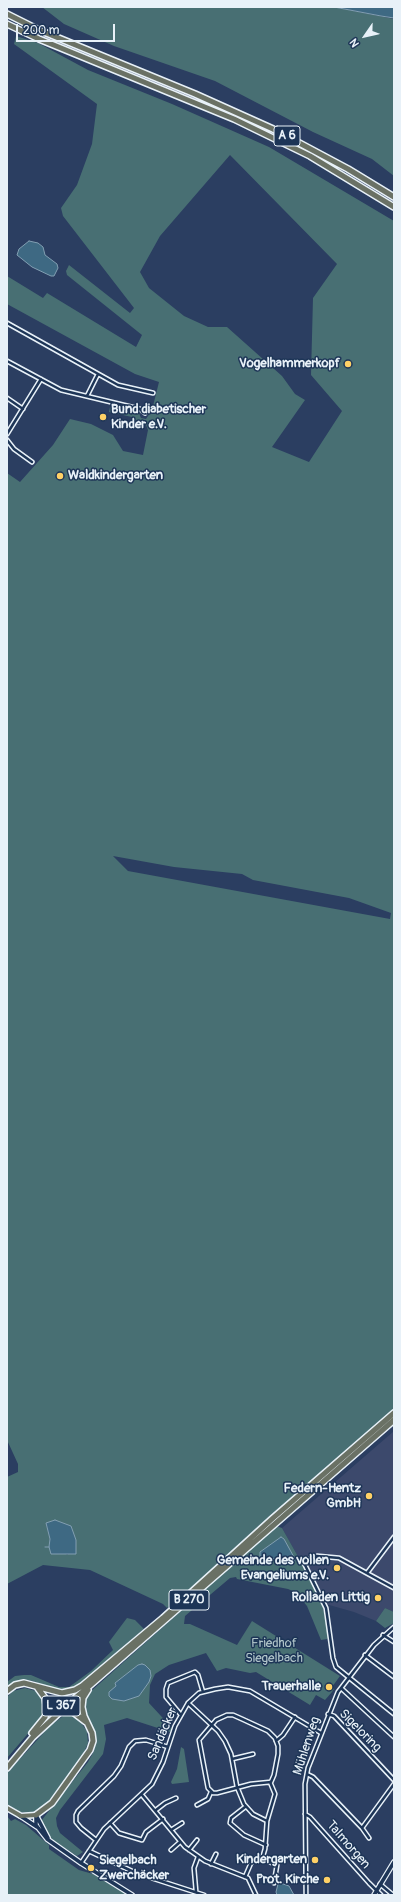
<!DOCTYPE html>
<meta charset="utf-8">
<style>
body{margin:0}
#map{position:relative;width:401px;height:1902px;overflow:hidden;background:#2b3e61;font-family:Pangolin,sans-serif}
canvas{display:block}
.frame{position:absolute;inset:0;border:8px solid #e8f1f8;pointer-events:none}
.north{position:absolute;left:345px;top:16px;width:40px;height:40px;-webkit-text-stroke:3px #1d3557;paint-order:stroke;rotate:236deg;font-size:11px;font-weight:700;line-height:16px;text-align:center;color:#e8f1f8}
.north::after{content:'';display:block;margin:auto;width:14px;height:18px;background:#e8f1f8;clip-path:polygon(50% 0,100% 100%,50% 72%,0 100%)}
.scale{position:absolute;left:16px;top:24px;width:99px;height:18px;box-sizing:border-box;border:2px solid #e8f1f8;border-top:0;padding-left:5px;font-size:12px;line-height:14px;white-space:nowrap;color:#e8f1f8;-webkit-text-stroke:3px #1d3557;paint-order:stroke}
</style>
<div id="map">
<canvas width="401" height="1902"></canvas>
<div class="frame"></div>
<div class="north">N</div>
<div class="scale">200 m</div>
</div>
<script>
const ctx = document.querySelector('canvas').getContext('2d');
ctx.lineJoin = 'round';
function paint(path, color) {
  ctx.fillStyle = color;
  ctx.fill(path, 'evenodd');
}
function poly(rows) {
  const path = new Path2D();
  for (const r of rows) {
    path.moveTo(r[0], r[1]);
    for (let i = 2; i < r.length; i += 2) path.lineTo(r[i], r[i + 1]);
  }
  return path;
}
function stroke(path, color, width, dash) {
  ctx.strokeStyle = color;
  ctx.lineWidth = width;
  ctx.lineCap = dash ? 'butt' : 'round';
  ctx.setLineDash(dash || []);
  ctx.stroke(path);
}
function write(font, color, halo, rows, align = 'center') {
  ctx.font = font + ' Pangolin,sans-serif';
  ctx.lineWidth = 3;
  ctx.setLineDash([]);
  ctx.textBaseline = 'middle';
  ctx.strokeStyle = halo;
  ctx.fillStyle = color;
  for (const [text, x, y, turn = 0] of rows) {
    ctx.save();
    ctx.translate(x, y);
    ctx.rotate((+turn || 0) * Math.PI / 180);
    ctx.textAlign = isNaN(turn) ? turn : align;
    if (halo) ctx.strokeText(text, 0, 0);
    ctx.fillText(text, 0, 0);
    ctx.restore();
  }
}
paint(poly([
 [394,1431,394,1612,385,1608,376,1621,354,1612,322,1603,302,1565,299,1565,298,1562,300,1560,282,1528]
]), '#3c496c');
paint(poly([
 [42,7,334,7,394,19,394,176,372,159,313,132,215,81,114,46,64,24],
 [16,36,38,43,88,70,172,104,269,147,394,221,394,1410,270,1517,227,1557,167,1608,163,1604,90,1570,43,1565,7,1584,7,1477,18,1472,18,1464,7,1440,7,473,20,482,53,445,70,419,91,424,113,435,123,451,143,455,148,430,146,425,132,421,132,417,109,412,110,407,130,412,131,409,138,411,141,418,146,419,152,410,159,382,135,374,7,304,7,276,43,298,47,293,136,347,142,335,67,275,66,271,69,265,130,313,134,308,63,216,61,208,77,185,92,144,97,104,14,44],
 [230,155,337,264,313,298,311,375,342,411,309,462,272,447,305,400,295,394,282,376,227,327,208,327,184,316,149,288,140,272,160,236],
 [113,856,174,867,242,874,253,880,349,898,391,913,390,919,128,871],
 [46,1523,68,1555,49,1547,50,1539],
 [276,1526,282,1528,300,1560,298,1562,299,1565,302,1565,322,1603,329,1637,327,1639,321,1640,307,1606,295,1592,288,1589,237,1579,236,1577,230,1578,185,1616,184,1624,190,1624,237,1645,252,1621,340,1676,332,1687,334,1689,332,1692,325,1700,316,1695,310,1705,256,1672,250,1673,226,1668,217,1671,206,1653,169,1665,155,1674,150,1685,149,1703,172,1728,170,1732,127,1718,104,1725,106,1739,103,1754,60,1810,56,1818,57,1826,60,1833,83,1852,77,1856,52,1840,47,1834,41,1821,88,1762,94,1751,95,1733,86,1715,84,1703,89,1693],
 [385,1608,394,1612,394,1623,385,1628,376,1621],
 [127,1618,135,1620,144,1629,76,1687,62,1691,53,1690,33,1681,26,1680,18,1681,7,1687,7,1682,15,1676,24,1675,31,1675,59,1687,69,1687,91,1671,113,1650,109,1642],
 [25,1688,36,1691,41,1697,45,1709,44,1715,7,1758,7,1697,13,1691],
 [69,1714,78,1719,87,1731,88,1743,82,1757,46,1805,33,1813,18,1812,7,1804,7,1773,49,1727,63,1716],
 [181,1747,184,1749,189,1782,172,1784,171,1782,177,1769],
 [7,1816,11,1821,15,1819,26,1825,49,1845,49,1849,79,1870,93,1874,128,1895,7,1895]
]), '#486f73');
const water = poly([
 [334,7,394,7,394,18,381,16,334,7],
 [29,241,38,243,43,247,45,255,57,264,58,268,54,276,51,276,32,267,17,255,19,249,29,241],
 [55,1520,71,1526,76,1540,76,1554,51,1554,49,1547,50,1539,46,1523,55,1520],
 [281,1537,284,1539,295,1559,294,1561,260,1557,260,1552,281,1537],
 [142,1664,145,1665,150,1670,151,1676,149,1682,139,1696,124,1701,112,1699,109,1696,109,1692,116,1686,115,1683,138,1665,142,1664],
 [280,1883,289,1886,294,1895,277,1895,276,1892,278,1884,280,1883]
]);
paint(water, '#3e6983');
stroke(water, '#829fb2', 1);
stroke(poly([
 [45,1547,49,1547]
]), '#829fb2', 1);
const street = poly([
 [7,323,118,385,153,393],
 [7,361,61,390,140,409,145,413],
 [87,396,98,374],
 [7,398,23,409],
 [7,434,41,379],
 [7,440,14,449,32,462],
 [367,1573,394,1537],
 [394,1588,339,1558,317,1556,303,1561,326,1608,333,1658,336,1667,394,1714],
 [383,1635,394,1642],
 [365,1655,394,1677],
 [341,1688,394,1737],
 [188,1703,218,1731,225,1741,231,1754,237,1787,244,1804,253,1814,267,1821],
 [328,1714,334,1716,394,1780],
 [181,1715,166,1697,166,1689,168,1683,195,1672,198,1675,203,1692],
 [227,1715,233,1715,242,1719,268,1731,275,1738,278,1746,278,1754,274,1775,271,1782,251,1784,217,1793,213,1793,208,1788,199,1740,216,1720,227,1715],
 [276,1741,283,1735,295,1717],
 [232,1759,253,1754],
 [307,1774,313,1777,362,1828,394,1784],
 [142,1795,185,1847,205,1861,248,1878,256,1895],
 [197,1805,208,1799,211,1792],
 [245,1807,231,1818,230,1823,244,1835,266,1845],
 [156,1810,165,1803,176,1798],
 [305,1814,310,1817,369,1883,381,1895],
 [110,1823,119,1833,142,1840,146,1832,163,1819],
 [362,1828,369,1838],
 [171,1830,182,1823],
 [96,1840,81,1828,76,1822,76,1815,78,1811,114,1776,121,1766,129,1747,135,1741,146,1740,168,1747],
 [171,1850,180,1842],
 [189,1850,197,1840],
 [89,1851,136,1873,204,1895],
 [262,1859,277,1865,274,1883],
 [81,1863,104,1829,152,1784,163,1762,175,1726,188,1703,199,1693,215,1689,228,1687,250,1691,321,1733],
 [211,1864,216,1854],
 [245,1877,251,1863,256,1858,262,1859,265,1849,267,1821,275,1794,270,1782],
 [380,1884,393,1895],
 [196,1891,194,1868,198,1857],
 [306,1895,305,1784,308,1768,338,1692,374,1645,394,1627]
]);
const secondary = poly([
 [19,1815,37,1827],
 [36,1815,36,1825,47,1839,81,1863,132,1895],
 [36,1815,48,1838],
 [374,1895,394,1862]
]);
const primary = poly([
 [7,1808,21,1816,36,1815]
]);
const highway = poly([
 [7,14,39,30,195,94,273,129,348,169,394,197],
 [7,24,39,39,234,119,310,156,394,207],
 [7,1691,15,1685,24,1683,62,1693,75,1690,82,1686,163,1618,272,1519,394,1413],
 [62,1712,66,1711,73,1712,86,1722],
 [32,1733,45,1717,47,1710,45,1698,37,1687],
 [7,1768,33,1737,72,1701,394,1420],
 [36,1815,52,1803,90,1750,93,1741,92,1733,84,1716,82,1707,83,1698,88,1690]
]);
stroke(street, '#e8f1f8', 5.5);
stroke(secondary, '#e8f1f8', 6);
stroke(primary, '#e8f1f8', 7);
stroke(highway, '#e8f1f8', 8);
stroke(street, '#1d3557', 2.5);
stroke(secondary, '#1d3557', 3.5);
stroke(primary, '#6a7165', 4);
stroke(highway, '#6a7165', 5);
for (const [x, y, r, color] of [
 [348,364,4,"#ffd166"],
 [103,417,4,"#ffd166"],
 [60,476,4,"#ffd166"],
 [369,1496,4,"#ffd166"],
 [337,1568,4,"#ffd166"],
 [378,1598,4,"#ffd166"],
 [329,1687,4,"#ffd166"],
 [315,1860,4,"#ffd166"],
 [91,1868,4,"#ffd166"],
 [327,1880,4,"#ffd166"]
]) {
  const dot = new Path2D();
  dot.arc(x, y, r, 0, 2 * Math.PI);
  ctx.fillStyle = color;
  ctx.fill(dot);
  stroke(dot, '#1d3557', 1.5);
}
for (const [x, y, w] of [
 [287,136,26],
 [189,1600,40],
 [61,1706,38]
]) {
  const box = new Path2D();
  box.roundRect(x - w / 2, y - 10, w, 20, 3);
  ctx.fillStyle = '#1d3557';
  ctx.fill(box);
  stroke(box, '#e8f1f8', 1);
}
write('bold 12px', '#e8f1f8', null, [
 ["A 6",287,136],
 ["B 270",189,1600],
 ["L 367",61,1706]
]);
write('bold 13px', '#e8f1f8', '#1d3557', [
 ["Vogelhammerkopf",340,364],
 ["Bund diabetischer",111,410,"left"],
 ["Kinder e.V.",111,425,"left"],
 ["Waldkindergarten",68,476,"left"],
 ["Federn-Hentz",361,1489],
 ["GmbH",361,1504],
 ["Gemeinde des vollen",329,1561],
 ["Evangeliums e.V.",329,1576],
 ["Rolladen Littig",370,1598],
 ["Trauerhalle",321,1687],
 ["Kindergarten",307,1860],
 ["Siegelbach",99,1861,"left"],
 ["Zwerchäcker",99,1876,"left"],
 ["Prot. Kirche",319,1880]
], 'right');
write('13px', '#b0c4c9', '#1d3557', [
 ["Friedhof",274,1644],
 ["Siegelbach",274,1659]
]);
write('13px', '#e8f1f8', '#1d3557', [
 ["Sigeloring",360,1731,45],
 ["Sandäcker",163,1734,-67],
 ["Mühlenweg",307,1746,-72],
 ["Talmorgen",348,1845,49]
]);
</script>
